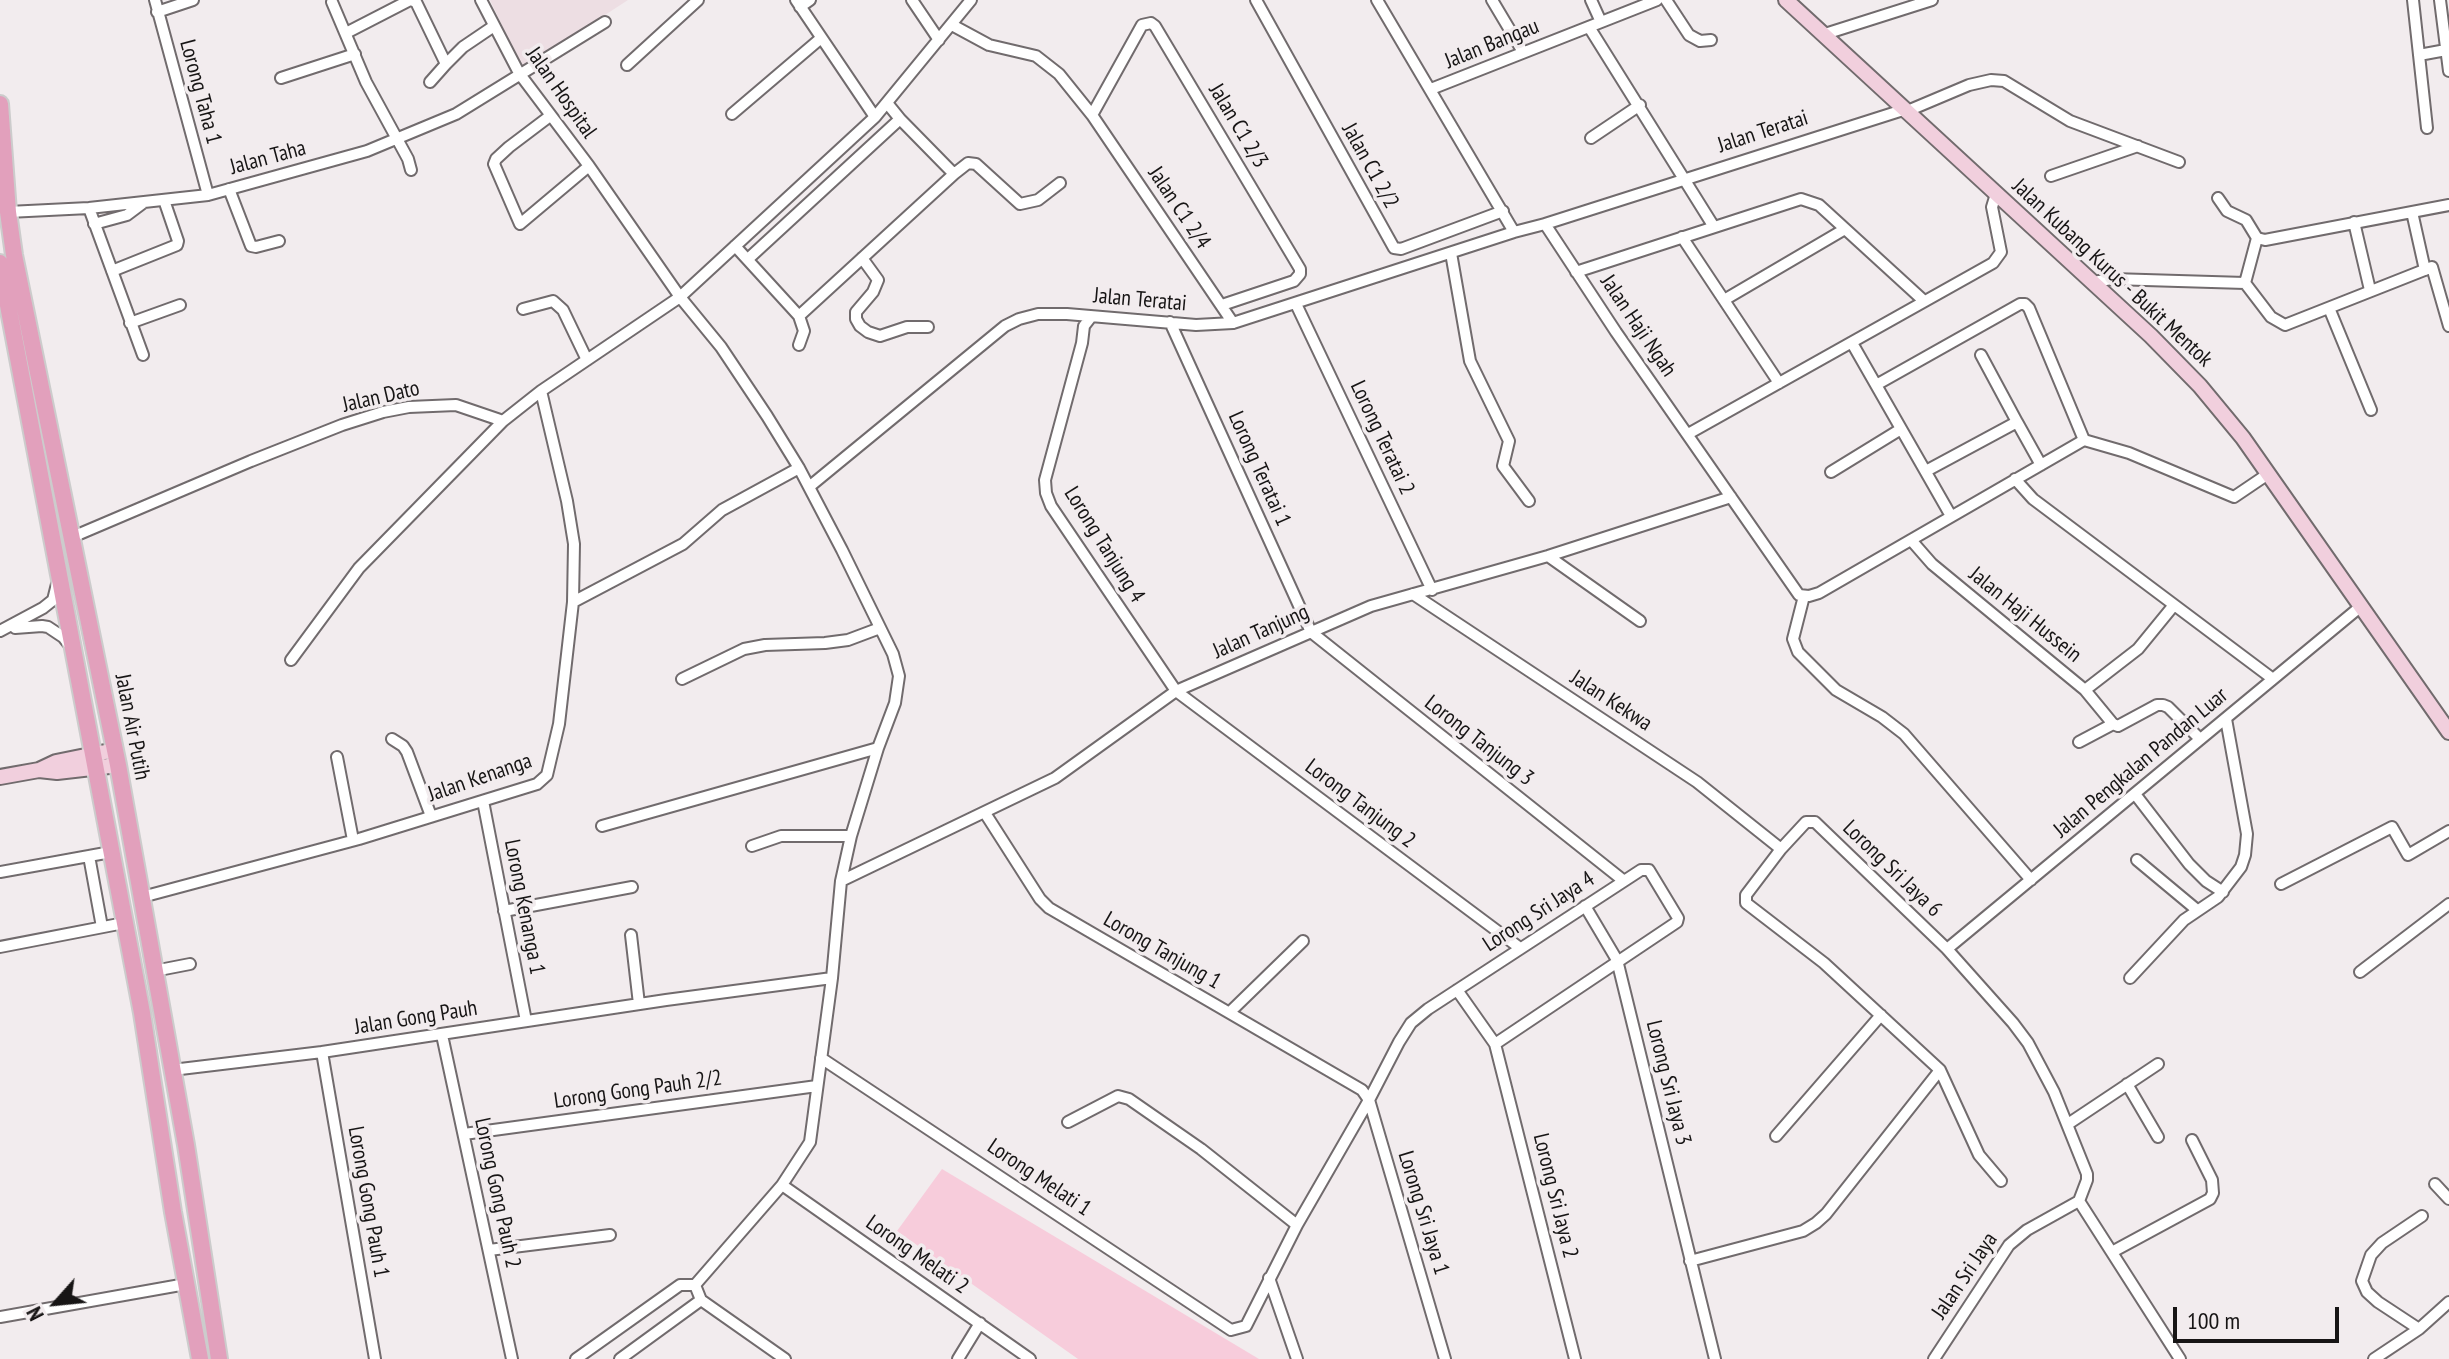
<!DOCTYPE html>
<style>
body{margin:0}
#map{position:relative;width:2449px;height:1359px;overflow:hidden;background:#f2ecee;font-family:"PT Sans Narrow",sans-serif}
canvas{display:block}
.north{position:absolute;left:16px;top:1263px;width:80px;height:80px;-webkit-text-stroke:6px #f2ecee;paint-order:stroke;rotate:243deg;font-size:22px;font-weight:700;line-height:32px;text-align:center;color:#171515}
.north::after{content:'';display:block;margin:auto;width:28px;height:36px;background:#171515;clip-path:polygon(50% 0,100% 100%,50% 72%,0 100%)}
.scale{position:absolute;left:2173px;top:1307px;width:166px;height:36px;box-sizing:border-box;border:4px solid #171515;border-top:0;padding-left:10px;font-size:24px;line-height:28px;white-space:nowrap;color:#171515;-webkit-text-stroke:6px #f2ecee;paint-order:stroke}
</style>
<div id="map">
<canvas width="2449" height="1359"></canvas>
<div class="north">N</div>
<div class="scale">100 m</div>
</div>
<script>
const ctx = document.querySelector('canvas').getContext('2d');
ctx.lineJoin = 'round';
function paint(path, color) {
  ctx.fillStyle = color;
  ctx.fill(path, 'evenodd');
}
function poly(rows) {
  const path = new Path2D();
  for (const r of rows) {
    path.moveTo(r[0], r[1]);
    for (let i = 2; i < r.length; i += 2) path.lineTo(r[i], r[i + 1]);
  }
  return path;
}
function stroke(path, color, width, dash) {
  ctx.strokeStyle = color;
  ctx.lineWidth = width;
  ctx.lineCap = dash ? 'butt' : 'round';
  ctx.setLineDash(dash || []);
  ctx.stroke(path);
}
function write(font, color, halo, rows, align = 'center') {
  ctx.font = font + ' "PT Sans Narrow",sans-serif';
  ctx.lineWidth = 7;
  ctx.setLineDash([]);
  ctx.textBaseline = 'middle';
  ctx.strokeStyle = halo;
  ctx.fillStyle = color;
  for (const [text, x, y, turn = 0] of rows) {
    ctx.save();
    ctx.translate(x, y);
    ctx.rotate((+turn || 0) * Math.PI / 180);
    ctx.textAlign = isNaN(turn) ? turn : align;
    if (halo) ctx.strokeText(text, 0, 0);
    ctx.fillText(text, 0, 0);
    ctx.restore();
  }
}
paint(poly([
 [490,0,628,0,522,69]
]), '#eddee3');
paint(poly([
 [942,1169,1259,1359,1078,1359,897,1231]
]), '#f7ccdb');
const street = poly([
 [155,0,208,195],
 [411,0,416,2,446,64,430,82],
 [481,0,519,73,589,166,680,297,721,347,767,416,799,468,842,550,893,654,899,676,895,703,878,748,851,836,841,881,832,978,810,1142,782,1185,695,1285],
 [796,0,875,117],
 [912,0,939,40],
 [1256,0,1394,248,1401,249,1503,211],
 [1377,0,1514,232,1545,224,1616,332,1799,595,1809,596,1819,593,2084,440,2029,308,2025,304,2020,304,1876,385],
 [1492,0,1523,52],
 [1591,0,1601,22],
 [1666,0,1689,35,1700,41,1711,40],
 [2413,0,2427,128],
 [2440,0,2449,71],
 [332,2,366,82,408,159,411,170],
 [800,7,810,0],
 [157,12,193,0],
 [952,25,989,45,1036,56,1059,74,1092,115,1233,323],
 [1589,27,1714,227],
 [346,33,410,0],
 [1825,34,1932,0],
 [2419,55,2446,50],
 [446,64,463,47,494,26],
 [627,65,698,0],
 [281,78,355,54],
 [1431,89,1657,0],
 [1905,112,1969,85,1991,80,2004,81,2070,121,2179,162],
 [732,114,820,39],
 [1092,115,1142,25,1151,23,1155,26,1300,269,1300,274,1294,281,1222,305],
 [550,116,509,147,496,159,494,164,520,224,589,166],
 [1591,138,1640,105],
 [954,174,968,163,976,164,1020,204,1038,200,1060,183],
 [2051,176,2138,146],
 [229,189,251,246,256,247,279,241],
 [2218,198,2227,211,2246,220,2257,238,2265,240,2449,205],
 [89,208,143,355],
 [8,212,89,208,208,195,367,151,456,114,605,22],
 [2412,212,2425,270],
 [2354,222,2370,290],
 [94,224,127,215,143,203],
 [1545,224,1903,110],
 [1682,237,1779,383],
 [735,246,799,316,804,331,799,345],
 [1451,253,1470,361,1509,441,1503,466,1529,501],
 [862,258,878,280,873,292,856,312,856,319,860,326,868,332,880,336,907,327,928,327],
 [748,259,900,119,887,103],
 [112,271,177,245,178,241,164,200],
 [1576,272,1801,199,1819,205,1924,301],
 [2093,282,2112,279,2245,283,2271,317,2285,325,2432,267,2449,326],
 [2245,283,2257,238],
 [1724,300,1845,229],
 [1296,304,1432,590],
 [2329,308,2371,410],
 [523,309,553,301,563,310,587,360],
 [799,316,954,174,900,119],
 [1091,317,1084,326,1082,343,1045,480,1046,493,1051,506,1176,691,1520,948],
 [1170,322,1311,632,1624,881],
 [130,323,180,305],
 [1852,343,1951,516],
 [1981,355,2017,422],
 [1688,434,1993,263,2001,252,1992,207,1996,194],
 [2084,440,2129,453,2234,497,2268,474],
 [1926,471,2017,422,2041,465],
 [1831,472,1901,429],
 [2015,479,2033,499,2273,679],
 [809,487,1005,326,1019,319,1038,314,1067,314,1196,325,1233,323,1514,232],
 [70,538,251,461,342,425,383,412,409,407,456,405,503,421,541,391,680,297,875,117,971,0],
 [1911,540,1932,564,2085,690,2113,724],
 [1548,556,1640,621],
 [1413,594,1697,782,1781,849],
 [1804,596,1793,639,1798,652,1836,690,1882,717,1904,734,2031,880],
 [573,602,683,544,722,510,799,468],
 [15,628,42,626,48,627,63,637,71,647],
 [0,631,43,608,53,600,57,584],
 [291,660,359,568,503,421],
 [682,679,744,649,765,645,825,643,848,640,880,628],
 [2085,690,2138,649,2174,605],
 [392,739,403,746,407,752,431,816],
 [2079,742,2113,724,2118,726,2157,705,2163,705,2168,707,2200,739],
 [337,757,353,840],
 [2135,794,2189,864,2206,881,2223,892],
 [483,801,526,1021],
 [985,813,1040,899,1049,908,1362,1090,1369,1100,1445,1359],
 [602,826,878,748],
 [752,846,781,836,851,836],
 [89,856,102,927],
 [2137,860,2197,910],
 [0,872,111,852],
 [841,881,1055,778,1176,691,1371,606,1548,556,1731,497],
 [2281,884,2392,827,2408,855,2449,831],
 [142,897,359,839,537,784,547,775,559,724,573,602,574,544,567,501,541,391],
 [1585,906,1617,960,1715,1359],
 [504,911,632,887],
 [631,935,639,1004],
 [0,947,124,923],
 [1947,949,2360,607],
 [154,971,190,964],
 [2360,972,2449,904],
 [2130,978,2184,920,2218,897,2241,867,2245,855,2247,834,2226,719],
 [1457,990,1495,1044,1575,1359],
 [1230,1012,1303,941],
 [442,1035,512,1359],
 [322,1052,375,1359],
 [821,1058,1231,1330,1246,1326,1297,1225,1201,1149,1129,1099,1118,1096,1068,1122],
 [172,1070,322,1052,666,1000,832,978],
 [2127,1084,2158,1137],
 [2068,1124,2158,1064],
 [464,1134,817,1086],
 [1776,1136,1881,1015],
 [2001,1181,1979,1155,1940,1070,1824,963,1746,903,1746,895,1781,849,1806,822,1815,822,1947,949,2013,1023,2028,1043,2054,1092,2087,1174,2087,1180,2079,1201],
 [2435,1184,2449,1199],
 [782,1185,1030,1359],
 [2079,1201,2180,1359],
 [1297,1225,1369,1100,1399,1042,1411,1023,1428,1009,1641,870,1649,870,1678,918,1677,922,1495,1044],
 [489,1250,610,1235],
 [2112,1252,2210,1199,2213,1193,2212,1180,2192,1140],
 [1690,1261,1803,1231,1816,1223,1826,1214,1940,1070],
 [1269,1278,1297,1359],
 [695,1285,701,1300,785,1359],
 [0,1317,186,1284],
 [2419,1329,2378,1302,2367,1292,2362,1281,2371,1255,2382,1243,2422,1216],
 [576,1359,680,1285,695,1285],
 [620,1359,701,1300],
 [958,1359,980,1323],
 [1934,1359,2009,1245,2027,1230,2079,1201],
 [2374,1359,2419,1329,2449,1302]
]);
const secondary = poly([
 [1786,0,2151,336,2200,386,2243,438,2449,732],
 [39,770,57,772,118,765],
 [0,777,39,770,56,762,115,750]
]);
const primary = poly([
 [0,104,8,212,14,255,118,765,186,1145,219,1359],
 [0,263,142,1013,173,1212,200,1359]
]);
stroke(street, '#716b6d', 14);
stroke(secondary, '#716b6d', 18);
stroke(primary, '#ccc', 20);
stroke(street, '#fff', 10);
stroke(secondary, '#f1cfdd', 14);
stroke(primary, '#e2a0bc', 16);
write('22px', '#171515', '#f2ecee', [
 ["Jalan Bangau",1492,44,-22],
 ["Lorong Taha 1",200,92,75],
 ["Jalan Hospital",561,93,55],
 ["Jalan C1 2/3",1238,126,59],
 ["Jalan Teratai",1763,132,-18],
 ["Jalan Taha",268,158,-15],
 ["Jalan C1 2/2",1370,166,61],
 ["Jalan C1 2/4",1179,208,56],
 ["Jalan Kubang Kurus - Bukit Mentok",2112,273,43],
 ["Jalan Teratai",1140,300,5],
 ["Jalan Haji Ngah",1638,326,56],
 ["Jalan Dato",381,397,-13],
 ["Lorong Teratai 2",1382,438,65],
 ["Lorong Teratai 1",1259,469,66],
 ["Lorong Tanjung 4",1104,545,58],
 ["Jalan Haji Hussein",2025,615,39],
 ["Jalan Tanjung",1261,632,-24],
 ["Jalan Kekwa",1611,701,33],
 ["Jalan Air Putih",132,727,79],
 ["Lorong Tanjung 3",1479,741,38],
 ["Jalan Pengkalan Pandan Luar",2141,763,-40],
 ["Jalan Kenanga",480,778,-19],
 ["Lorong Tanjung 2",1360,804,37],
 ["Lorong Sri Jaya 6",1892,869,44],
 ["Lorong Kenanga 1",524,907,79],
 ["Lorong Sri Jaya 4",1539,912,-33],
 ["Lorong Tanjung 1",1162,951,30],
 ["Jalan Gong Pauh",416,1018,-9],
 ["Lorong Sri Jaya 3",1668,1083,76],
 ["Lorong Gong Pauh 2/2",638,1090,-8],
 ["Lorong Melati 1",1039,1178,34],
 ["Lorong Gong Pauh 2",497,1193,78],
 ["Lorong Sri Jaya 2",1555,1196,76],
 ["Lorong Gong Pauh 1",368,1202,80],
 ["Lorong Sri Jaya 1",1423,1213,73],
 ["Lorong Melati 2",917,1255,35],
 ["Jalan Sri Jaya",1965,1276,-56]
]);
</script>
